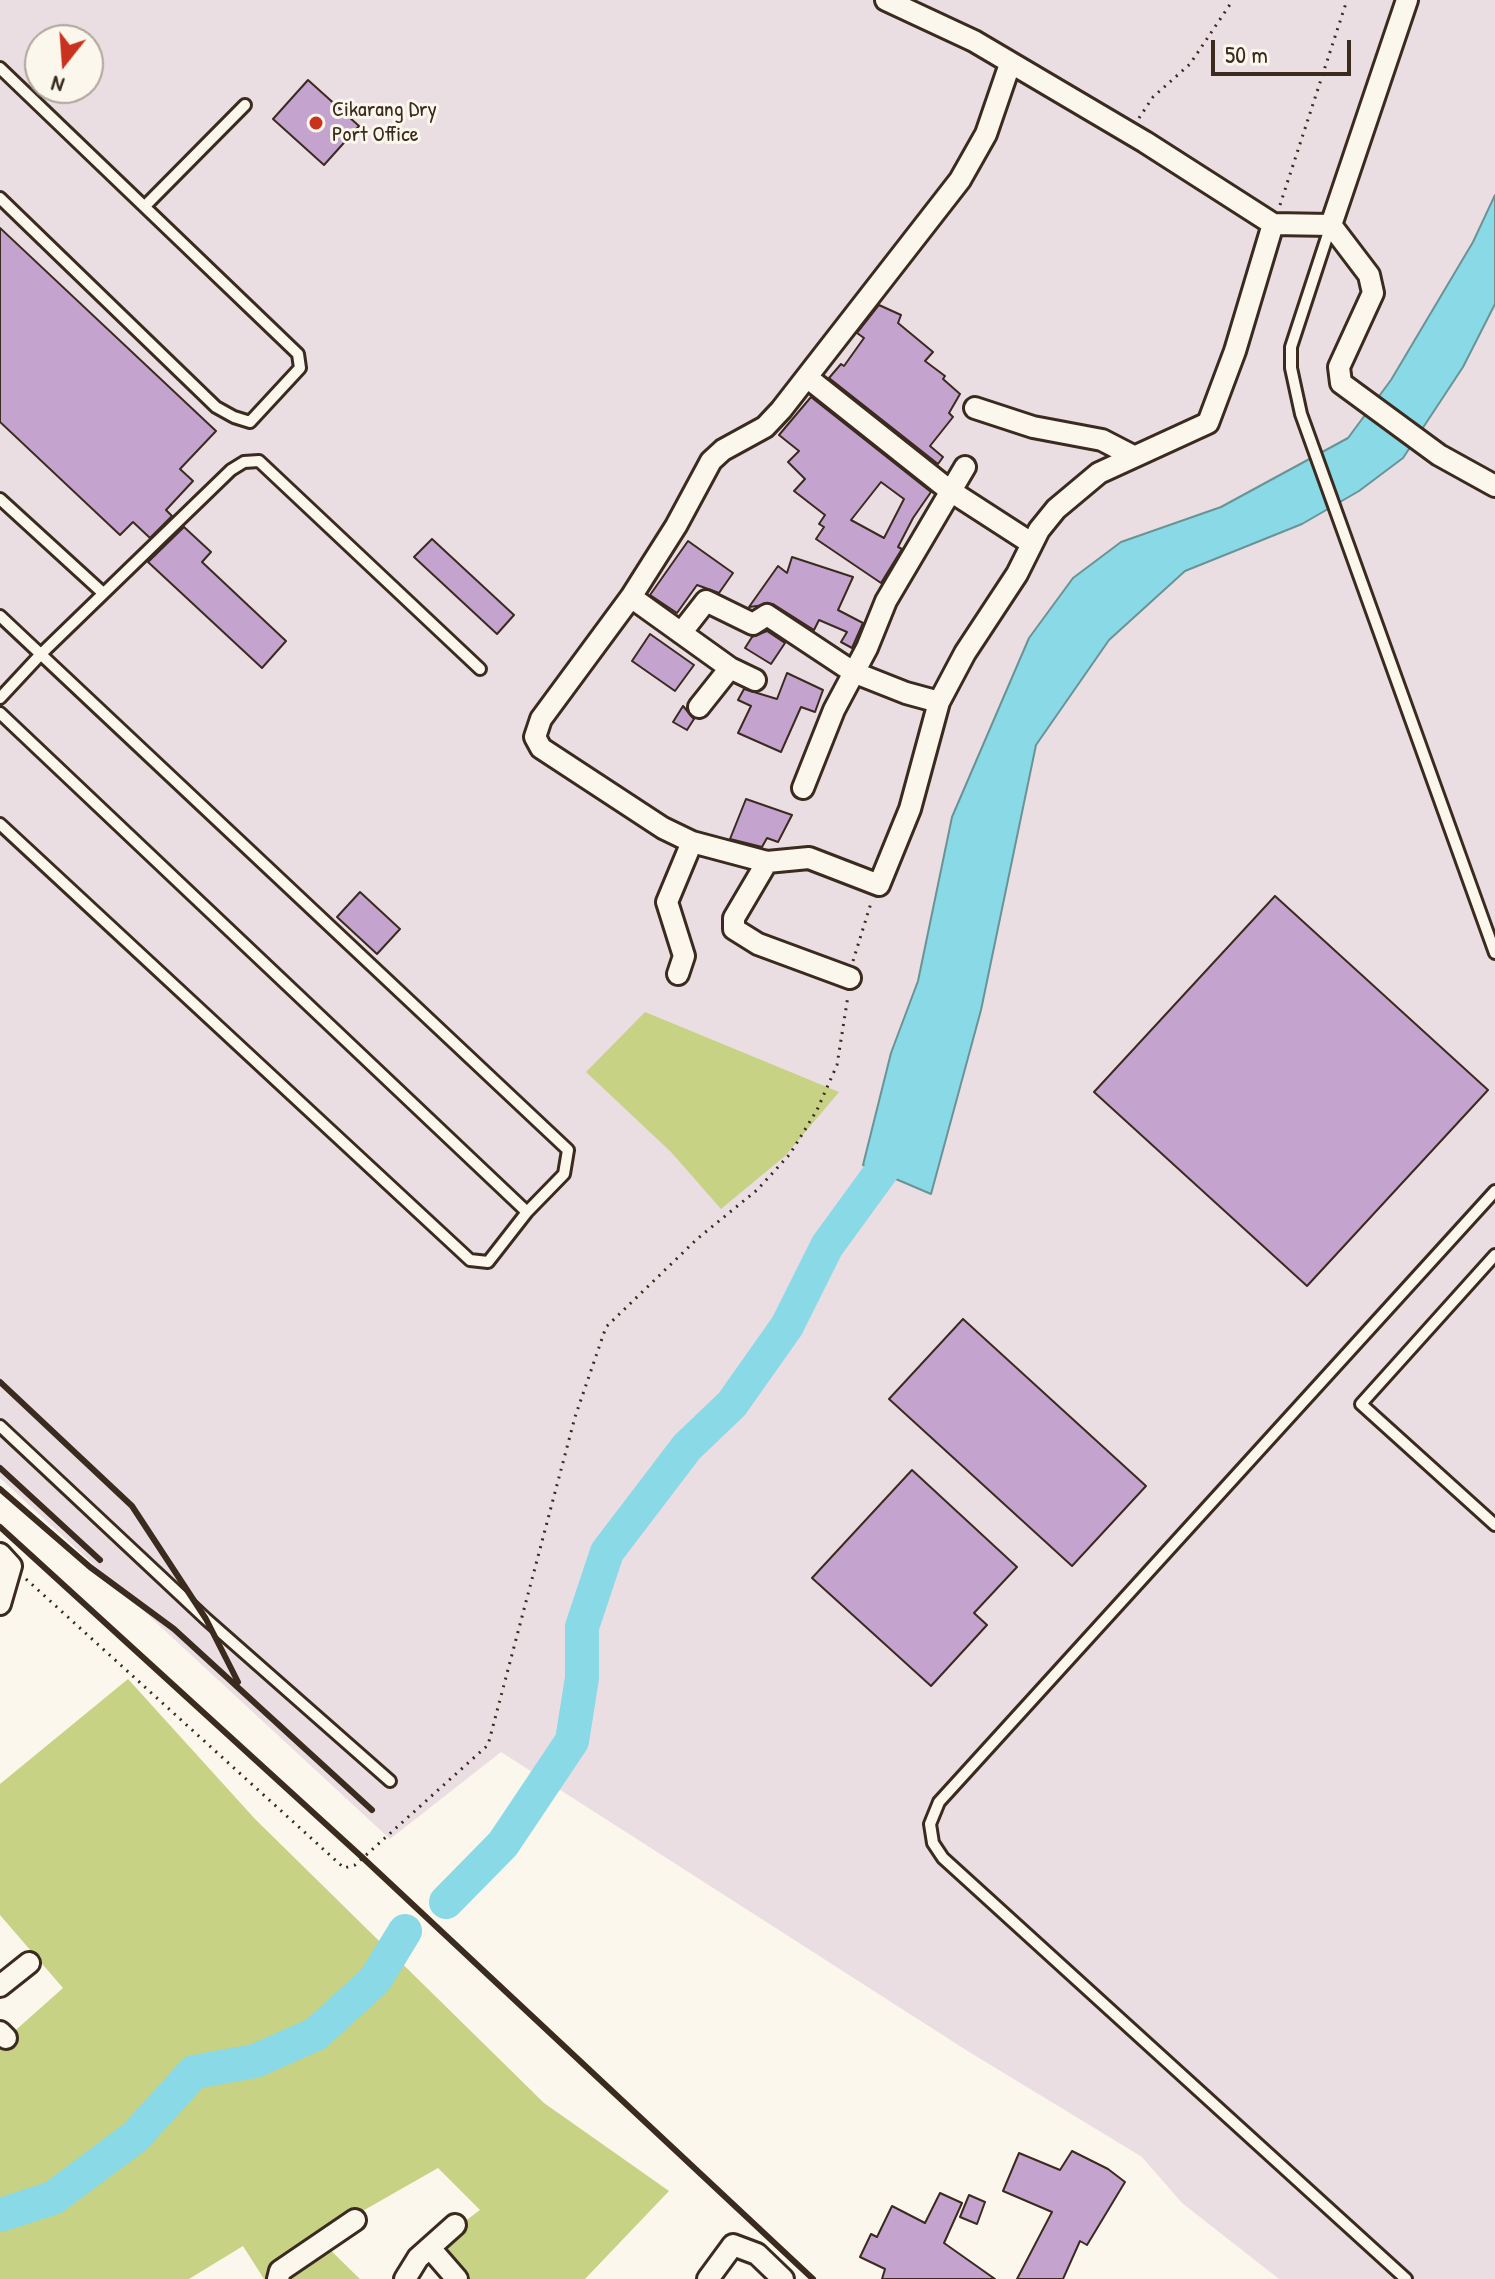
<!DOCTYPE html>
<style>
body{margin:0}
#map{position:relative;width:1495px;height:2279px;overflow:hidden;background:#fbf7ec;font-family:"Patrick Hand",sans-serif}
canvas{display:block}
.north{position:absolute;left:24px;top:24px;width:80px;height:80px;box-sizing:border-box;background:#fbf7ec;border:2px solid #aea59a;border-radius:50%;rotate:197deg;font-size:22px;font-weight:700;line-height:32px;text-align:center;color:#3b2a1e}
.north::after{content:'';display:block;margin:auto;width:28px;height:36px;background:#c8321e;clip-path:polygon(50% 0,100% 100%,50% 72%,0 100%)}
.scale{position:absolute;left:1211px;top:40px;width:140px;height:36px;box-sizing:border-box;border:4px solid #3b2a1e;border-top:0;padding-left:10px;font-size:24px;line-height:28px;white-space:nowrap;color:#3b2a1e;-webkit-text-stroke:6px #fbf7ec;paint-order:stroke}
</style>
<div id="map">
<canvas width="1495" height="2279"></canvas>
<div class="north">N</div>
<div class="scale">50 m</div>
</div>
<script>
const ctx = document.querySelector('canvas').getContext('2d');
ctx.lineJoin = 'round';
function paint(path, color) {
  ctx.fillStyle = color;
  ctx.fill(path, 'evenodd');
}
function poly(rows) {
  const path = new Path2D();
  for (const r of rows) {
    path.moveTo(r[0], r[1]);
    for (let i = 2; i < r.length; i += 2) path.lineTo(r[i], r[i + 1]);
  }
  return path;
}
function stroke(path, color, width, dash) {
  ctx.strokeStyle = color;
  ctx.lineWidth = width;
  ctx.lineCap = dash ? 'butt' : 'round';
  ctx.setLineDash(dash || []);
  ctx.stroke(path);
}
function write(font, color, halo, rows, align = 'center') {
  ctx.font = font + ' "Patrick Hand",sans-serif';
  ctx.lineWidth = 6;
  ctx.setLineDash([]);
  ctx.textBaseline = 'middle';
  ctx.strokeStyle = halo;
  ctx.fillStyle = color;
  for (const [text, x, y, turn = 0] of rows) {
    ctx.save();
    ctx.translate(x, y);
    ctx.rotate((+turn || 0) * Math.PI / 180);
    ctx.textAlign = isNaN(turn) ? turn : align;
    if (halo) ctx.strokeText(text, 0, 0);
    ctx.fillText(text, 0, 0);
    ctx.restore();
  }
}
paint(poly([
 [0,0,1495,0,1495,2279,1279,2279,1182,2203,1142,2157,966,2050,501,1752,390,1839,0,1478],
 [40,40,88,40,88,88,40,88]
]), '#eadee3');
paint(poly([
 [645,1012,839,1092,785,1156,721,1209,671,1152,586,1072],
 [128,1679,255,1819,544,2103,669,2191,585,2279,452,2279,422,2253,480,2210,438,2168,317,2237,360,2279,264,2279,243,2246,189,2279,0,2279,0,2044,63,1988,0,1915,0,1784]
]), '#c7d285');
const water = poly([
 [1495,195,1495,304,1463,367,1403,458,1359,491,1302,524,1185,571,1109,640,1036,745,981,1010,931,1194,863,1165,891,1053,918,981,952,817,1029,638,1073,578,1121,542,1221,507,1348,438,1391,380,1473,242,1495,195]
]);
paint(water, '#89d9e6');
stroke(water, '#6a9396', 2);
stroke(poly([
 [446,1902,503,1844,572,1741,582,1678,582,1627,607,1552,687,1447,732,1404,787,1326,827,1246,907,1136],
 [0,2215,53,2198,135,2137,194,2072,255,2061,316,2034,375,1980,405,1931]
]), '#89d9e6', 34);
const building = poly([
 [308,80,359,126,324,165,273,119,308,80],
 [0,228,216,431,180,469,193,481,166,510,172,516,150,538,133,522,120,535,0,422,0,228],
 [879,305,901,315,898,323,933,352,925,361,945,376,943,379,960,394,949,413,953,417,930,446,943,457,938,464,829,378,841,364,844,366,864,338,857,333,879,305],
 [811,397,931,492,913,518,898,547,902,549,881,583,816,539,824,527,819,524,825,515,794,491,805,479,788,462,799,451,779,435,811,397],
 [881,482,904,499,884,538,851,520,881,482],
 [184,527,211,552,202,562,286,641,262,668,148,562,184,527],
 [432,539,514,615,497,634,414,557,432,539],
 [688,541,733,573,719,593,697,585,677,613,650,595,688,541],
 [792,557,853,577,838,610,863,623,852,648,841,642,847,632,819,620,814,630,773,604,749,607,778,566,787,573,792,557],
 [767,631,785,643,771,664,745,648,752,637,767,631],
 [650,634,694,665,675,691,632,661,650,634],
 [787,673,823,690,815,712,801,707,781,752,738,733,751,706,738,700,744,689,777,699,787,673],
 [683,706,694,719,687,730,673,722,683,706],
 [746,799,792,815,778,842,767,838,762,847,730,839,746,799],
 [360,892,400,929,377,954,337,917,360,892],
 [1275,896,1488,1090,1307,1286,1094,1092,1275,896],
 [963,1319,1146,1486,1072,1566,889,1399,963,1319],
 [912,1470,1017,1567,974,1613,987,1625,931,1686,812,1578,912,1470],
 [1072,2151,1108,2169,1125,2182,1087,2245,1080,2241,1063,2279,1017,2279,1052,2212,1003,2191,1019,2153,1060,2170,1072,2151],
 [940,2193,962,2203,944,2243,995,2279,882,2279,885,2269,860,2257,871,2234,877,2237,892,2206,925,2223,940,2193],
 [969,2195,985,2202,977,2224,960,2217,969,2195]
]);
paint(building, '#c4a4cf');
stroke(building, '#3b2a1e', 2);
const service = poly([
 [0,68,298,354,300,368,250,422,234,417,216,407,0,198],
 [146,205,245,105],
 [1331,225,1291,347,1291,368,1301,414,1495,953],
 [0,499,103,593],
 [0,616,568,1150,564,1174,527,1212,488,1262,470,1260,0,824],
 [0,698,41,654,231,470,244,462,259,461,480,669],
 [0,713,527,1212],
 [1495,1255,1361,1404,1495,1525],
 [0,1426,206,1619,390,1781],
 [1406,2279,943,1858,933,1843,930,1824,939,1802,1495,1191]
]);
const minor = poly([
 [886,0,974,41,1145,142,1273,224,1331,225,1369,275,1373,293,1339,367,1341,383,1439,455,1495,486],
 [1010,64,986,134,960,180,781,410,765,427,723,450,711,461,676,526,631,597,541,719,535,737,541,748,663,828,692,842,767,862,809,858,879,885,910,809,939,702,965,653,1017,574,1039,530,1056,509,1099,473,1208,423,1235,351,1273,224],
 [1331,225,1407,0],
 [808,378,949,490,1031,543],
 [975,408,1033,427,1102,440,1131,455],
 [631,597,730,668,755,680],
 [681,633,706,601,753,624,767,615,853,672,906,693,939,702],
 [699,707,730,668],
 [803,788,834,710,867,648,886,601,965,467],
 [767,862,734,918,734,929,758,944,850,978],
 [678,974,684,956,667,902,692,842],
 [0,1554,11,1566,0,1604],
 [0,1986,29,1963],
 [0,2032,6,2038],
 [430,2248,457,2279],
 [278,2279,280,2271,355,2220],
 [405,2279,418,2258,455,2225],
 [708,2279,733,2245,757,2254,783,2279]
]);
stroke(service, '#3b2a1e', 16);
stroke(minor, '#3b2a1e', 26);
stroke(poly([
 [1139,118,1153,97,1190,64,1233,0],
 [1280,205,1347,0],
 [853,961,871,903],
 [26,1579,344,1868,355,1865,488,1745,575,1417,606,1327,697,1239,757,1190,790,1154,817,1110,837,1065,848,996]
]), '#3b2a1e', 3, [2, 6]);
stroke(service, '#fbf7ec', 10);
stroke(minor, '#fbf7ec', 20);
stroke(poly([
 [0,1382,132,1506,206,1619,238,1682],
 [0,1468,100,1560],
 [0,1489,90,1567,174,1629,372,1810],
 [0,1527,363,1858,813,2279]
]), '#3b2a1e', 6);
for (const [x, y, r, color] of [
 [316,123,8,"#c8321e"]
]) {
  const dot = new Path2D();
  dot.arc(x, y, r, 0, 2 * Math.PI);
  ctx.fillStyle = color;
  ctx.fill(dot);
  stroke(dot, '#fbf7ec', 3);
}
write('22px', '#3b2a1e', '#fbf7ec', [
 ["Cikarang Dry",332,110],
 ["Port Office",332,135]
], 'left');
</script>
